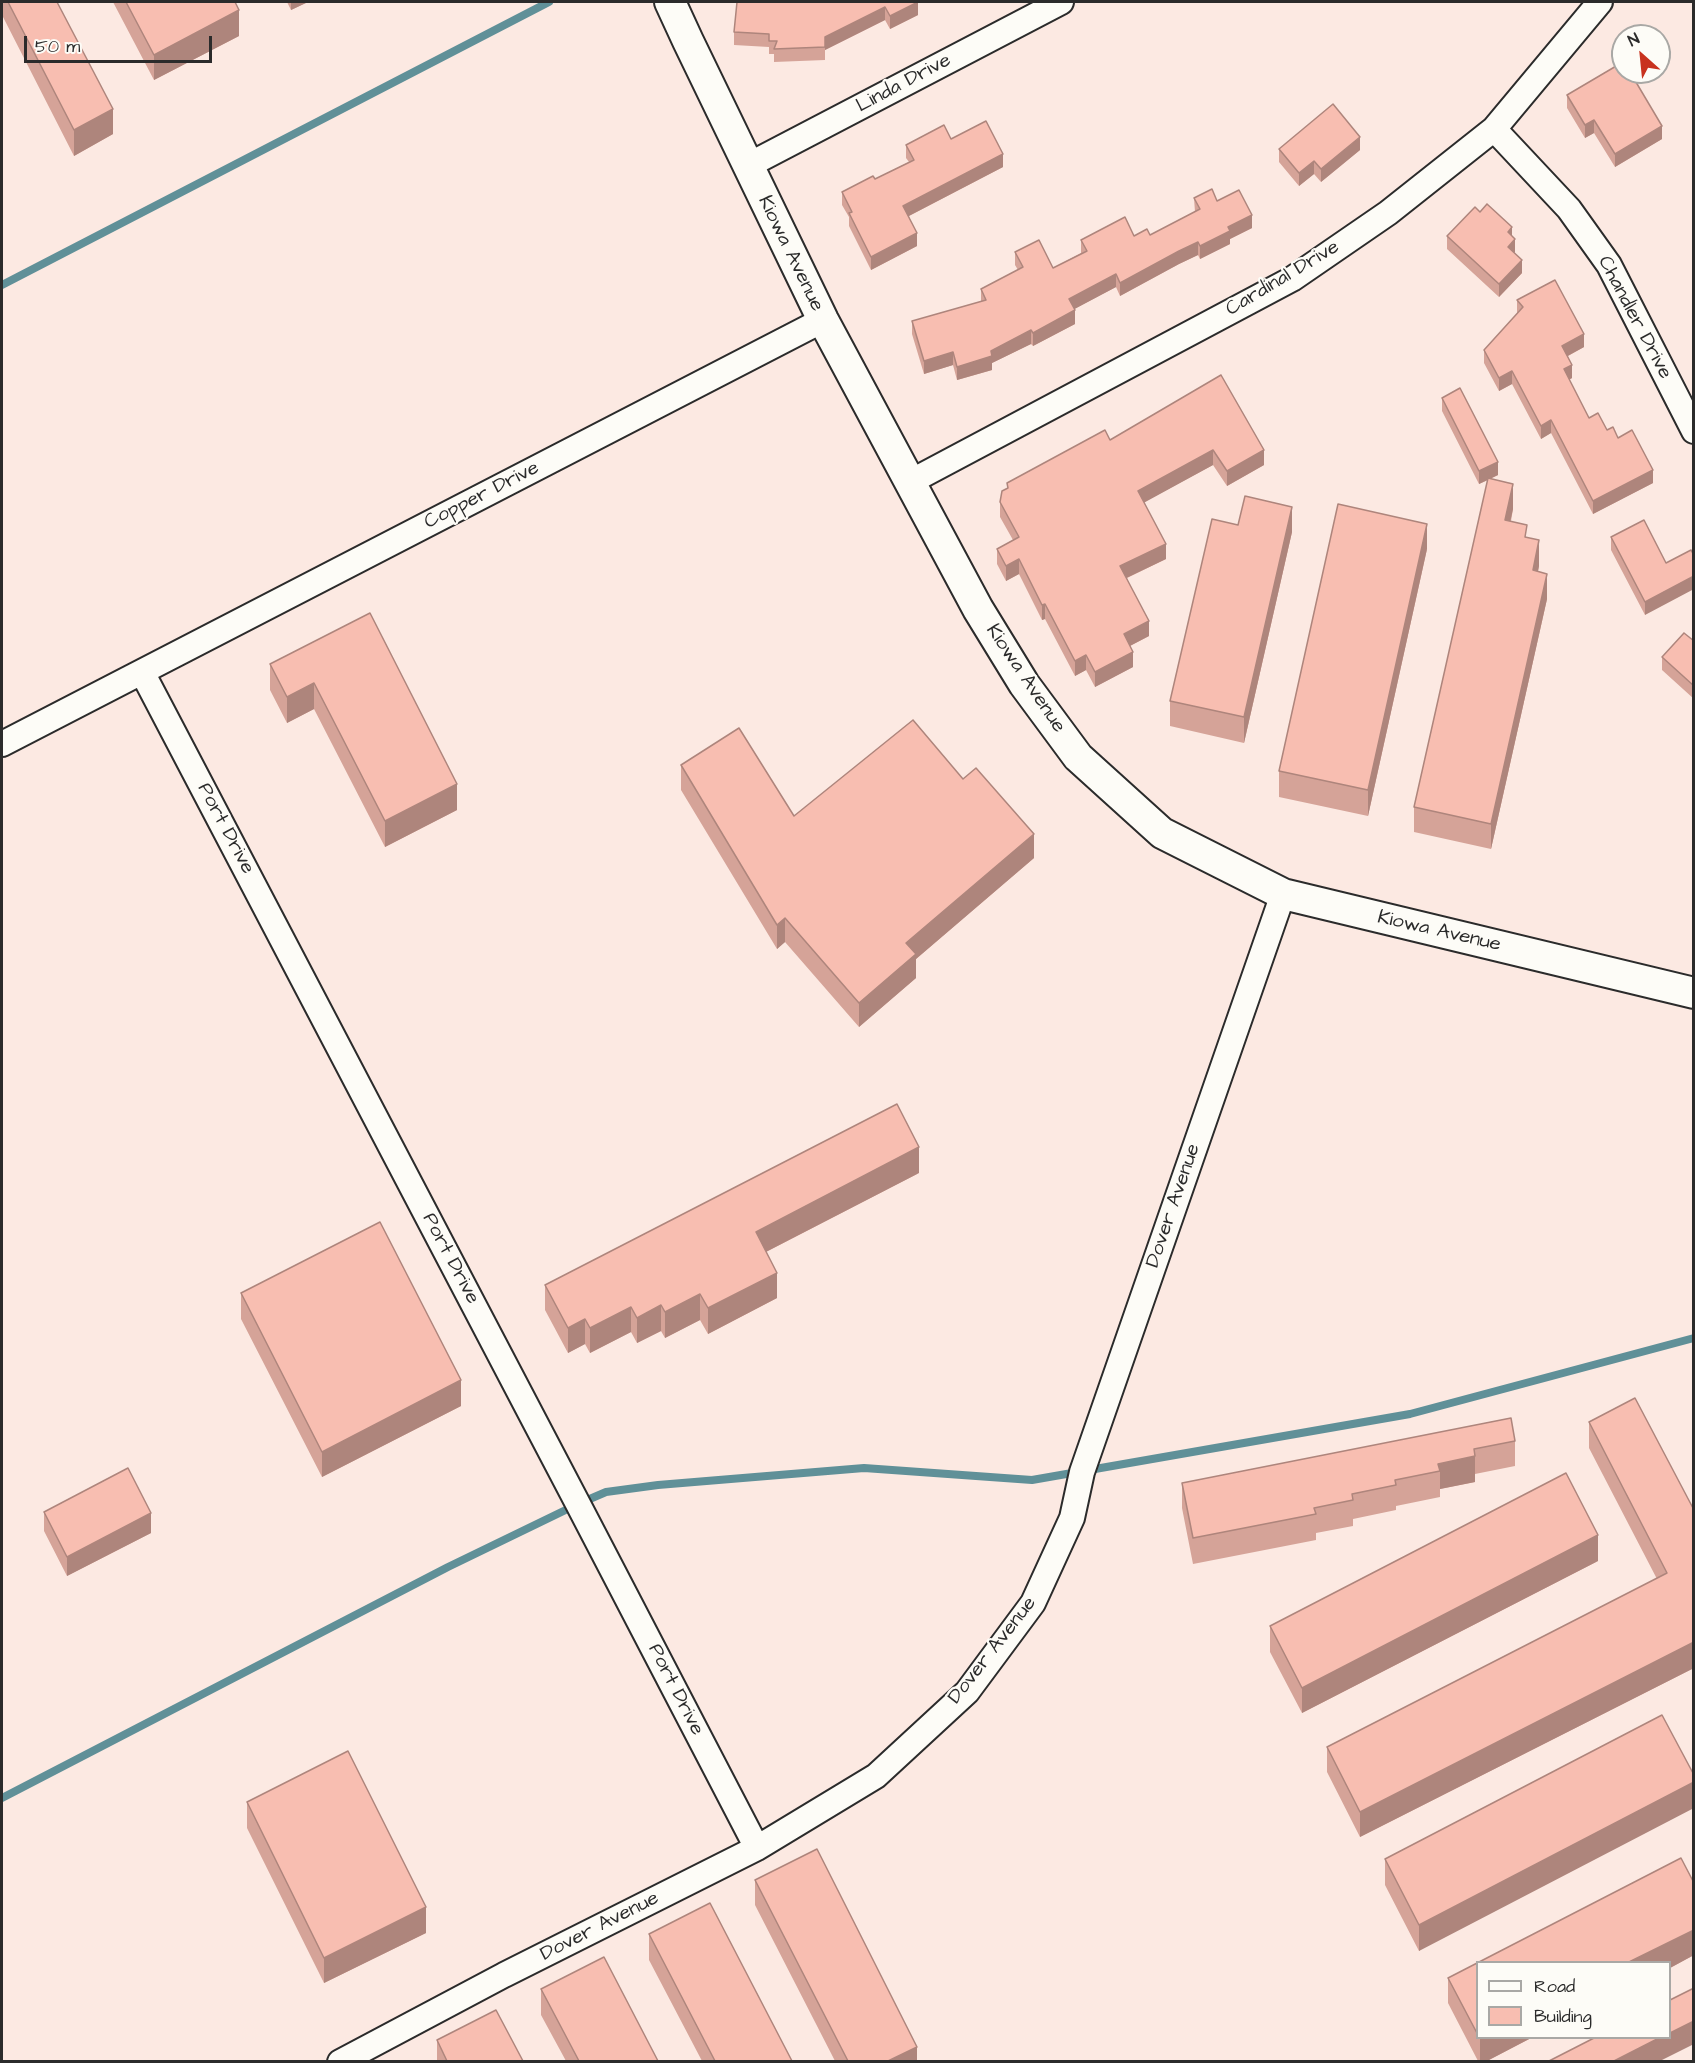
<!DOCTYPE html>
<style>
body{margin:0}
#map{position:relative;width:1695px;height:2063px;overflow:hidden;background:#fce9e2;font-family:"Architects Daughter",sans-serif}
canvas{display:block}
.frame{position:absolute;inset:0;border:3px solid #2b2b2b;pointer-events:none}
.legend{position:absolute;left:1476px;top:1961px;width:195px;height:78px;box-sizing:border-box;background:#fdfcf7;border:2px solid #a9a8a5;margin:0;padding:8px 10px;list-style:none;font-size:18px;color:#2b2b2b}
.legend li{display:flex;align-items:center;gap:12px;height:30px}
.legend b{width:30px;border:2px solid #a9a8a5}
.north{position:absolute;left:1611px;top:24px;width:60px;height:60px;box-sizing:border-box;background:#fdfcf7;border:2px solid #a9a8a5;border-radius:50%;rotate:333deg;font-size:16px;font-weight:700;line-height:24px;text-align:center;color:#2b2b2b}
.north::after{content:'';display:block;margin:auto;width:21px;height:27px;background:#c8321e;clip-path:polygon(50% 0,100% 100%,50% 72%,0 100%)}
.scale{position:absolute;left:24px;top:36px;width:188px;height:27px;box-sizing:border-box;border:3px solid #2b2b2b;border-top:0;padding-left:8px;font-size:18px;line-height:21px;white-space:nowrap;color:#2b2b2b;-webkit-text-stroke:4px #fdfcf7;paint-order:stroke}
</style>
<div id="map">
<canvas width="1695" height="2063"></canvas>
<div class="frame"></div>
<ul class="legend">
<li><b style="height:8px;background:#fdfcf7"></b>Road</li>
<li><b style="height:16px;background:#f8beb1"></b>Building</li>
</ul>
<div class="north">N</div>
<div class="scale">50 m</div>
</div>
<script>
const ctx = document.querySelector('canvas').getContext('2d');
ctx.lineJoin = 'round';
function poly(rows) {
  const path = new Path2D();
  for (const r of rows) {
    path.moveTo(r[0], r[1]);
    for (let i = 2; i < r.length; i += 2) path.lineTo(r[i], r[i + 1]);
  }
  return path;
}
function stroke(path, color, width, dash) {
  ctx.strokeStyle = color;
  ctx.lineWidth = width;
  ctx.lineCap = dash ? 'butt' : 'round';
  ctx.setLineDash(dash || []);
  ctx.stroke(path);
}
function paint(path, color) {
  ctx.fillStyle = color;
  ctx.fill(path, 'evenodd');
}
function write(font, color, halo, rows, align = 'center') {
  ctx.font = font + ' "Architects Daughter",sans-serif';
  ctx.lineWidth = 4.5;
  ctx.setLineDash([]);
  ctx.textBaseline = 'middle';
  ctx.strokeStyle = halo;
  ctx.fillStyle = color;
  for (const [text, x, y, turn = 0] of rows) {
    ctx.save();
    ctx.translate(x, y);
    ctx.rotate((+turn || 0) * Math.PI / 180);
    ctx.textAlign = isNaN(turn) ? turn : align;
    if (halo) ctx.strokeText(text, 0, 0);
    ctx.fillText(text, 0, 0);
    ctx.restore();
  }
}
stroke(poly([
 [2,285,549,2],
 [2,1798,448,1567,578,1504,606,1492,658,1485,864,1468,1032,1480,1410,1414,1694,1338]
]), '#609098', 8);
const minor = poly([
 [1494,129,1569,209,1609,265,1694,431],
 [747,166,1061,2],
 [910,482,1292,279,1388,213,1494,129,1600,2],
 [142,672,578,1504,757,1848],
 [2,744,823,320],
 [340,2062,504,1975,757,1848,876,1776,967,1692,1033,1603,1072,1518,1082,1472,1283,894]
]);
const tertiary = poly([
 [670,2,688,41,823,320,978,609,1024,684,1078,757,1162,833,1283,894,1694,993]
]);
stroke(minor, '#2b2b2b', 28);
stroke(tertiary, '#2b2b2b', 34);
stroke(minor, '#fdfcf7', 24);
stroke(tertiary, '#fdfcf7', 30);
paint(poly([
 [2,2,57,2,113,134,74,156,2,15],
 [113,2,235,2,239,36,154,80],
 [287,2,308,2,291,10],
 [917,2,918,15,890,29,885,20,825,50,825,60,774,62,774,54,769,54,769,47,734,45,734,32],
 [1567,95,1662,139,1615,167,1594,133,1585,138,1567,108],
 [951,139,1003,167,909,216,917,246,871,270,849,226,849,217,842,205,842,192,875,179,909,162,906,158,906,145],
 [1279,149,1360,150,1321,182,1314,174,1299,186,1279,162],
 [1194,198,1217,201,1252,228,1230,239,1230,244,1200,259,1198,255,1179,264,1120,296,1116,287,1074,309,1075,324,1033,346,1031,344,992,363,992,370,957,380,953,365,924,374,912,334,912,321,981,302,981,289,1018,270,1015,265,1015,252,1053,268,1081,253,1081,240,1150,235,1195,212],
 [1480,212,1512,236,1515,252,1514,253,1522,273,1499,297,1447,249,1447,236],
 [1517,300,1584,347,1568,356,1572,378,1569,380,1589,418,1618,438,1653,483,1593,514,1551,433,1541,439,1512,384,1499,391,1484,363,1484,350,1517,314],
 [1221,375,1264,465,1227,486,1213,465,1144,502,1166,559,1127,578,1149,636,1130,646,1133,667,1095,687,1086,670,1075,676,1045,619,1042,620,1019,574,1006,581,997,564,997,549,1013,540,1000,517,1000,502,1007,489,1007,483,1110,440],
 [1442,398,1498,475,1490,479,1513,509,1511,521,1527,538,1539,566,1538,571,1547,599,1491,849,1414,832,1414,807,1488,480,1479,484,1442,411],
 [1238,525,1292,532,1244,743,1170,726,1170,701],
 [1611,537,1666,563,1645,615,1611,550],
 [1427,549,1368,816,1279,797,1279,771],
 [370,613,457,810,385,847,314,709,287,723,270,690,270,664],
 [1694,641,1694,699,1662,670,1662,657],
 [681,765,794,816,963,779,1034,858,916,959,916,978,859,1027,785,942,777,949,681,790],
 [919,1173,766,1252,777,1298,708,1334,700,1320,665,1338,661,1331,637,1343,631,1332,590,1353,585,1344,568,1353,545,1310,545,1285],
 [241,1293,461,1406,322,1477,241,1319],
 [1635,1398,1694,1668,1360,1837,1327,1772,1327,1747,1657,1579,1589,1448,1589,1422],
 [1515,1441,1515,1466,1475,1474,1475,1482,1440,1489,1440,1497,1396,1506,1396,1510,1353,1519,1353,1526,1316,1533,1316,1540,1193,1564,1182,1508,1182,1483],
 [44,1512,151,1533,67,1576,44,1531],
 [1598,1561,1302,1713,1270,1652,1270,1626],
 [1662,1715,1419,1951,1385,1885,1385,1859],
 [247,1802,426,1933,324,1983,247,1828],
 [1681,1858,1694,1883,1694,1955,1670,1968,1670,1962,1478,1962,1478,2037,1533,2037,1487,2061,1478,2061,1448,2003,1448,1978],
 [755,1880,917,2061,835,2061,755,1905],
 [649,1934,792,2061,702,2061,649,1960],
 [541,1989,658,2061,566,2061,541,2015],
 [437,2040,523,2061,437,2061]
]), '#d5a398');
paint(poly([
 [291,2,308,2,291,10],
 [918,2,918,15,890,29,890,16],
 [885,7,885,20,825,50,825,37],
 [239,10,239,36,154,80,154,55],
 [113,109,113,134,74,156,74,130],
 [1594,120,1594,133,1585,138,1585,125],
 [1662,126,1662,139,1615,167,1615,154],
 [1360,137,1360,150,1321,182,1321,169],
 [1003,154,1003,167,903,219,903,206],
 [1314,161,1314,174,1299,186,1299,173],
 [1252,215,1252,228,1230,239,1230,244,1200,259,1200,246,1228,227],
 [1512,227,1512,240,1508,232],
 [917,233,917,246,871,270,871,257],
 [1515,239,1515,252,1508,260,1508,247],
 [1198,242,1198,255,1179,264,1120,296,1120,283,1179,251],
 [1522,260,1522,273,1499,297,1499,284],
 [1116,274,1116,287,1069,312,1069,299],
 [1075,310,1075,324,1033,346,1033,333],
 [1031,330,1031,344,992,363,992,370,957,380,957,367,991,351],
 [1584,334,1584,347,1562,359,1562,346],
 [953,352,953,365,924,374,924,361],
 [1572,365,1572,378,1564,382,1564,369],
 [1512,371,1512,384,1499,391,1499,378],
 [1551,420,1551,433,1541,439,1541,426],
 [1213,450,1213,465,1138,506,1138,491],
 [1264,450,1264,465,1227,486,1227,471],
 [1498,462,1498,475,1479,484,1479,471],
 [1653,470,1653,483,1593,514,1593,501],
 [1513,484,1513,509,1505,545,1505,520],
 [1292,507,1292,532,1244,743,1244,717],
 [1427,524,1427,549,1368,816,1368,790],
 [1539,540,1539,566,1533,596,1533,570],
 [1166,544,1166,559,1120,581,1120,566],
 [1019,559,1019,574,1006,581,1006,566],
 [1547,574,1547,599,1491,849,1491,824],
 [1694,576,1694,589,1645,615,1645,602],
 [1045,604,1045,619,1042,620,1042,605],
 [1149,621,1149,636,1124,649,1124,634],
 [1133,652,1133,667,1095,687,1095,672],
 [1086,655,1086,670,1075,676,1075,661],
 [314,683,314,709,287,723,287,697],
 [457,784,457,810,385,847,385,821],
 [1034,834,1034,858,916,959,916,978,859,1027,859,1003,906,943],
 [785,918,785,942,777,949,777,925],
 [919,1147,919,1173,756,1257,756,1232],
 [777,1273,777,1298,708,1334,708,1308],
 [700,1294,700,1320,665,1338,665,1312],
 [661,1305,661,1331,637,1343,637,1318],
 [631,1307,631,1332,590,1353,590,1328],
 [585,1319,585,1344,568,1353,568,1328],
 [461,1380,461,1406,322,1477,322,1452],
 [1475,1456,1475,1482,1440,1489,1440,1471,1438,1464],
 [151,1513,151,1533,67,1576,67,1557],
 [1598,1535,1598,1561,1302,1713,1302,1688],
 [1694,1642,1694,1668,1360,1837,1360,1812],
 [1694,1782,1694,1808,1419,1951,1419,1925],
 [426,1907,426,1933,324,1983,324,1958],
 [1694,1930,1694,1955,1670,1968,1670,1962,1629,1962],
 [1694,2021,1694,2044,1660,2061,1614,2061,1661,2037,1670,2037,1670,2033],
 [1483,2037,1533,2037,1487,2061,1480,2061,1480,2039],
 [917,2047,917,2061,888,2061]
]), '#ae857c');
const building = poly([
 [8,2,57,2,113,109,74,130,8,2],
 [126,2,235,2,239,10,154,55,126,2],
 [737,2,918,2,890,16,885,7,825,37,825,47,774,49,777,41,769,41,769,34,734,32,737,2],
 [1623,62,1623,72,1630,72,1662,126,1615,154,1594,120,1585,125,1567,95,1623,62],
 [1333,104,1360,137,1321,169,1314,161,1299,173,1279,149,1333,104],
 [986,121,1003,154,903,206,917,233,871,257,849,213,852,212,842,192,873,176,875,179,914,160,906,145,944,125,951,139,986,121],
 [1212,189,1217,201,1239,190,1252,215,1228,227,1230,231,1200,246,1198,242,1179,251,1120,283,1116,274,1069,299,1075,310,1033,333,1031,330,991,351,992,356,957,367,953,352,924,361,912,321,986,300,981,289,1023,267,1015,252,1039,240,1053,268,1087,251,1081,240,1125,217,1134,236,1147,229,1150,235,1200,209,1194,198,1212,189],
 [1487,204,1512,227,1508,232,1515,239,1508,247,1522,260,1499,284,1447,236,1475,207,1480,212,1487,204],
 [1555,280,1584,334,1562,346,1572,365,1564,369,1589,418,1598,413,1607,430,1613,427,1618,438,1632,430,1653,470,1593,501,1551,420,1541,426,1512,371,1499,378,1484,350,1523,307,1517,300,1555,280],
 [1221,375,1264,450,1227,471,1213,450,1138,491,1166,544,1120,566,1149,621,1124,634,1133,652,1095,672,1086,655,1075,661,1045,604,1042,605,1019,559,1006,566,997,549,1019,537,1000,502,1002,491,1008,488,1007,483,1105,430,1110,440,1221,375],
 [1460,388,1498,462,1479,471,1442,398,1460,388],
 [1488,478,1513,484,1505,520,1527,525,1525,537,1539,540,1533,570,1547,574,1491,824,1414,807,1488,478],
 [1245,496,1292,507,1244,717,1170,701,1212,519,1238,525,1245,496],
 [1338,504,1427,524,1368,790,1279,771,1338,504],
 [1644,520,1666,563,1691,550,1694,555,1694,576,1645,602,1611,537,1644,520],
 [370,613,457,784,385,821,314,683,287,697,270,664,370,613],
 [1684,633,1694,641,1694,686,1662,657,1684,633],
 [913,720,963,779,976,768,1034,834,906,943,916,954,859,1003,785,918,777,925,681,765,739,728,794,816,913,720],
 [897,1104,919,1147,756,1232,777,1273,708,1308,700,1294,665,1312,661,1305,637,1318,631,1307,590,1328,585,1319,568,1328,545,1285,897,1104],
 [380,1222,461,1380,322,1452,241,1293,380,1222],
 [1635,1398,1694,1510,1694,1642,1360,1812,1327,1747,1667,1573,1589,1422,1635,1398],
 [1511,1418,1515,1441,1474,1449,1475,1456,1438,1464,1440,1471,1395,1480,1396,1485,1352,1494,1353,1500,1314,1508,1316,1514,1193,1538,1182,1483,1511,1418],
 [128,1468,151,1513,67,1557,44,1512,128,1468],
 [1566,1473,1598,1535,1302,1688,1270,1626,1566,1473],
 [1662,1715,1694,1775,1694,1782,1419,1925,1385,1859,1662,1715],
 [348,1751,426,1907,324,1958,247,1802,348,1751],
 [817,1849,917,2047,888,2061,848,2061,755,1880,817,1849],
 [1681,1858,1694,1883,1694,1930,1629,1962,1478,1962,1478,2035,1448,1978,1681,1858],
 [710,1903,792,2061,715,2061,649,1934,710,1903],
 [604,1957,658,2061,579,2061,541,1989,604,1957],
 [1694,1988,1694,2021,1670,2033,1670,2000,1694,1988],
 [496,2010,523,2061,447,2061,437,2040,496,2010],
 [1596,2037,1661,2037,1614,2061,1549,2061,1596,2037]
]);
paint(building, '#f8beb1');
stroke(building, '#ae857c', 1.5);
write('20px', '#2b2b2b', '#fdfcf7', [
 ["Linda Drive",904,84,-28],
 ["Kiowa Avenue",790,254,64],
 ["Cardinal Drive",1283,279,-31],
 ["Chandler Drive",1634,318,62],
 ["Copper Drive",482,496,-27],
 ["Kiowa Avenue",1025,679,56],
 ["Port Drive",225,829,62],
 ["Kiowa Avenue",1439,932,13],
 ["Dover Avenue",1174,1206,-71],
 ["Port Drive",450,1259,62],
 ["Dover Avenue",993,1651,-52],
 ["Port Drive",675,1690,63],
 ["Dover Avenue",600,1927,-27]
]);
</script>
